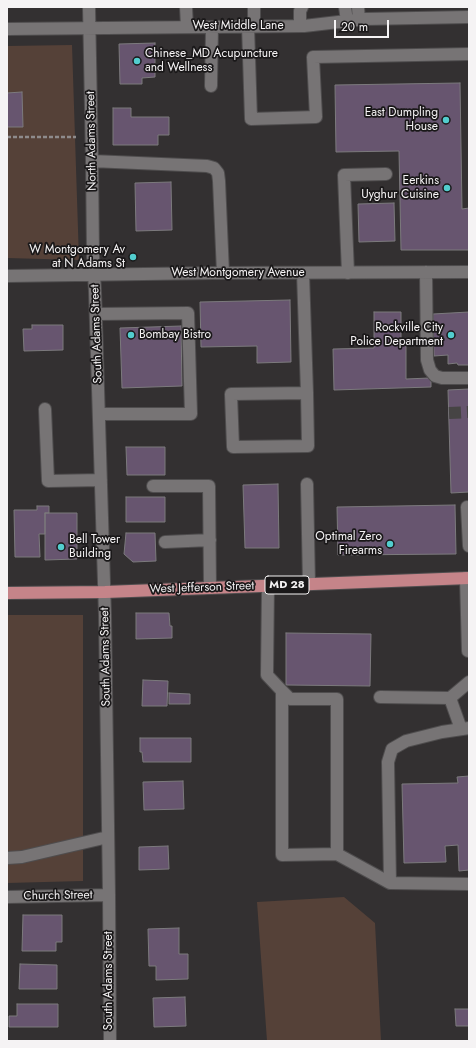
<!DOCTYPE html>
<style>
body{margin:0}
#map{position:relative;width:476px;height:1048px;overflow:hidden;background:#333031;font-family:Jost,sans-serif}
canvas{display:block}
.frame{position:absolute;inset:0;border:8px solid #f5f3f4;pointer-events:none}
.scale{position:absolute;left:334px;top:20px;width:55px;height:18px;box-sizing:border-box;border:2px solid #f5f3f4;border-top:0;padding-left:5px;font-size:12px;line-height:14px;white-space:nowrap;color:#f5f3f4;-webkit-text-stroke:3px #1a1819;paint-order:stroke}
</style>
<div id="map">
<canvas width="476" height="1048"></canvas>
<div class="frame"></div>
<div class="scale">20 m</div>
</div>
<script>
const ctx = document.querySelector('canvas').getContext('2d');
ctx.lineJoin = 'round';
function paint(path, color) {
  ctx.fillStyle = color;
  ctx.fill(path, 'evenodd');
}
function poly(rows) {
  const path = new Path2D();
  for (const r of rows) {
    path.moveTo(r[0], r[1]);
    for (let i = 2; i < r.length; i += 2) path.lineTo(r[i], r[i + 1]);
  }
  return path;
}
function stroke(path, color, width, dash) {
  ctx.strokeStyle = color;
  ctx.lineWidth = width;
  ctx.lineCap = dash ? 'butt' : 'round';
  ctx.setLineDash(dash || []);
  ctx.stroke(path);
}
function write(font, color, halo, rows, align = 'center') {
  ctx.font = font + ' Jost,sans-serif';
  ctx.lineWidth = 3.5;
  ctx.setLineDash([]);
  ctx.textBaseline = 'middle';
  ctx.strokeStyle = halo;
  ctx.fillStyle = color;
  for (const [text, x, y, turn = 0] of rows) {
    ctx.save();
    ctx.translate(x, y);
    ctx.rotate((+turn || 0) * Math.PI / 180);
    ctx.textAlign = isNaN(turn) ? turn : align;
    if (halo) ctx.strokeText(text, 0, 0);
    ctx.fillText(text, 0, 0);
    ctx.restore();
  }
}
paint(poly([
 [72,45,79,260,7,258,7,46],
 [7,615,83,615,83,881,7,883],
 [344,897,375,923,381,1041,267,1041,257,902]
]), '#554138');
const building = poly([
 [155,43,155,77,142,78,142,84,120,84,119,44,155,43],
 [460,83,462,209,469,208,469,250,401,250,399,151,336,152,335,85,460,83],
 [22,92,23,127,7,127,7,93,22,92],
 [113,108,131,108,131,117,169,117,169,135,158,135,158,145,113,145,113,108],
 [171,182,172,230,136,231,135,183,171,182],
 [394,203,395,241,359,242,358,204,394,203],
 [290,300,291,362,257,363,257,346,201,347,200,302,290,300],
 [374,312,401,312,401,342,406,342,406,379,429,378,431,379,431,387,334,390,333,349,374,348,374,312],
 [469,312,469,365,458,365,457,363,448,364,448,355,434,356,433,314,469,312],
 [32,325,63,325,63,350,24,351,23,329,32,329,32,325],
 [181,326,182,386,122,388,120,328,181,326],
 [469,389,469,492,451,493,448,390,469,389],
 [126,447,165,447,165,475,127,475,126,447],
 [278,484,279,548,245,548,243,485,278,484],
 [126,497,165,497,165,522,126,522,126,497],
 [455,505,456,554,338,555,337,507,455,505],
 [37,506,49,506,49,513,45,513,45,534,39,534,40,557,15,557,14,510,37,510,37,506],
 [45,513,77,513,77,559,45,560,45,513],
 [126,533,155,533,156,561,133,562,124,554,126,533],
 [136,613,169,613,170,626,172,626,172,638,136,639,136,613],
 [286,633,371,634,370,686,286,685,286,633],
 [143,680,168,681,167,706,142,706,143,680],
 [169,693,190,694,190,704,169,704,169,693],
 [140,738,191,738,191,762,143,762,142,752,140,752,140,738],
 [469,776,469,870,459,871,458,845,445,846,446,862,404,863,402,784,458,783,457,777,469,776],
 [183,781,184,809,144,810,143,782,183,781],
 [168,846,169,869,139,870,139,847,168,846],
 [23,915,62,915,62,942,56,942,56,951,22,951,23,915],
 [179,928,179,954,188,954,188,979,156,980,156,966,149,966,148,929,179,928],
 [20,964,57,965,57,989,19,989,20,964],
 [185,997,186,1026,154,1027,153,998,185,997],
 [17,1004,58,1004,58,1027,9,1027,9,1016,17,1016,17,1004],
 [455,1009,469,1009,469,1026,456,1026,455,1009]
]);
paint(building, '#67556f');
stroke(building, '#7c7a7d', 1);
stroke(poly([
 [449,413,469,412]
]), '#464444', 12, [12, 6]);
const minor = poly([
 [89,7,92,161,93,256,95,291,105,615,109,895,110,1041],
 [186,7,187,27],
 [345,7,347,21],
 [358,7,359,20],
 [248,26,251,119,316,117,313,57,469,54],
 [254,26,254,7],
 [300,26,300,11,302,7],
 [7,29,304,26,364,19,469,17],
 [211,86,212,27],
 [92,161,207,166,214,168,218,173,219,181,223,273],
 [426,272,427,360,430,370,435,376,442,378,469,378],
 [303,273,307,393,231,394,233,447,308,446,307,393],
 [348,273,344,175,386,174],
 [7,276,213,273,469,272],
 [96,314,188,313,191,414,100,414],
 [45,409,48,481,101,480],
 [307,484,309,584],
 [153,486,209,486,210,588],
 [467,507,469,546],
 [165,542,210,540],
 [466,578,468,651,469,651],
 [268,585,267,675,282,691,282,855,337,854,337,699,290,699,282,691],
 [380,697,450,698,461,729],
 [450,698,469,682],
 [337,854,390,883,469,884],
 [7,858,22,857,108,837],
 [390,883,388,762,392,749,406,741,442,732,469,728],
 [7,897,109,895]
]);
const major = poly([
 [7,593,105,592,469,578]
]);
stroke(minor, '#4f4d4e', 14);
stroke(major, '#4f4d4e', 14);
stroke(poly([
 [7,137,76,137]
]), '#8e8b8c', 2.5, [4, 2]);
stroke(minor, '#777475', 12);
stroke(major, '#c58489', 12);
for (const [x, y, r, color] of [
 [137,61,4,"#52cdce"],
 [446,120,4,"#52cdce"],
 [447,188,4,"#52cdce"],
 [133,257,4,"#52cdce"],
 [131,335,4,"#52cdce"],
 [451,335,4,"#52cdce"],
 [390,544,4,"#52cdce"],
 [61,547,4,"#52cdce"]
]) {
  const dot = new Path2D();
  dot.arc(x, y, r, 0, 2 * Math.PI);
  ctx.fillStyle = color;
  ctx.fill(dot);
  stroke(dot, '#1a1819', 1.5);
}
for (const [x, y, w] of [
 [287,585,44]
]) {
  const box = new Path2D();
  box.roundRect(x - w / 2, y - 9, w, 18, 3);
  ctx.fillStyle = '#1a1819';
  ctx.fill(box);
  stroke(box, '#f5f3f4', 1);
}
write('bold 11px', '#f5f3f4', null, [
 ["MD 28",287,585]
]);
write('12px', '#f5f3f4', '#1a1819', [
 ["West Middle Lane",238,26],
 ["North Adams Street",92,141,-91],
 ["West Montgomery Avenue",238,273],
 ["South Adams Street",97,334,-92],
 ["West Jefferson Street",202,588,-2],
 ["South Adams Street",106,657,-91],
 ["Church Street",58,896,-1],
 ["South Adams Street",109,981,-90]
]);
write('12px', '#f5f3f4', '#1a1819', [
 ["Chinese_MD Acupuncture",145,54,"left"],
 ["and Wellness",145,68,"left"],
 ["East Dumpling",438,113],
 ["House",438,127],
 ["Eerkins",439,181],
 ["Uyghur Cuisine",439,195],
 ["W Montgomery Av",125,250],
 ["at N Adams St",125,264],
 ["Rockville City",443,328],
 ["Police Department",443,342],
 ["Bombay Bistro",139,335,"left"],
 ["Optimal Zero",382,537],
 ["Firearms",382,551],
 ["Bell Tower",69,540,"left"],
 ["Building",69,554,"left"]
], 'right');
</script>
